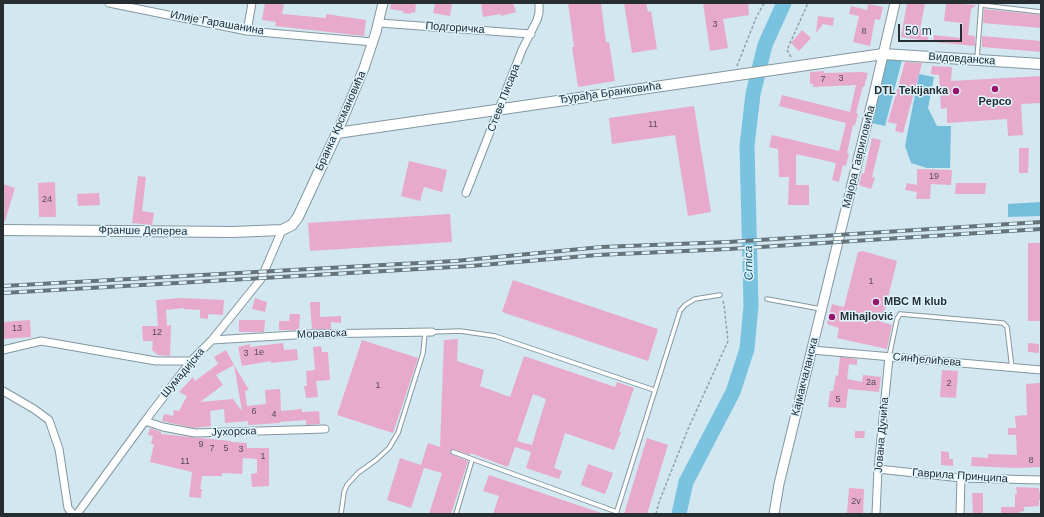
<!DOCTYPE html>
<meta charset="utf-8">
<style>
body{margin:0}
#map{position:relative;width:1044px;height:517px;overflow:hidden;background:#d2e7f0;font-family:Helvetica,sans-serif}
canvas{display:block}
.frame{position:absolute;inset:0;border:4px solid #262e32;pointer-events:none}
.scale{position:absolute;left:898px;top:24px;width:64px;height:18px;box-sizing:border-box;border:2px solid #262e32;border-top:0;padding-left:5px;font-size:12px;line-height:14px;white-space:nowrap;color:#262e32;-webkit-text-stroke:3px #dff5fe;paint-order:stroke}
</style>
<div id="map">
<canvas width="1044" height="517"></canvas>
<div class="frame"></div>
<div class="scale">50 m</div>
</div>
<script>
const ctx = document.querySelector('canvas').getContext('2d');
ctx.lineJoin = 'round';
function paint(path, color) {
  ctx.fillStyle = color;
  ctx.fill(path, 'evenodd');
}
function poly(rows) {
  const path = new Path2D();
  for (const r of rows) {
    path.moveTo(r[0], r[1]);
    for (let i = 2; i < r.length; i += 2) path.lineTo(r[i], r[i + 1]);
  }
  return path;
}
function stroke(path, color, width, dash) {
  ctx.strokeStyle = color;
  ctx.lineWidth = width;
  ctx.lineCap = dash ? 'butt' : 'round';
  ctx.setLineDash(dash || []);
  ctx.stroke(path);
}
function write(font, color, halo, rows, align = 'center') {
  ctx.font = font + ' Helvetica,sans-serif';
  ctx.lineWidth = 3;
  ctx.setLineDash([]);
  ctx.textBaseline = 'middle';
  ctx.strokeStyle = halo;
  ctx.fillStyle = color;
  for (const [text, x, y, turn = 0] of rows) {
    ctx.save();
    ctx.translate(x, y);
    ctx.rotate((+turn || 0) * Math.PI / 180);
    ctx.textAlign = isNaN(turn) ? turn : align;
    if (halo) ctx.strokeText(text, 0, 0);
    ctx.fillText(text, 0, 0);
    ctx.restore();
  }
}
paint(poly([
 [886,59,902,60,885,126,872,123],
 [919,74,934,77,928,108,937,126,951,126,950,168,927,168,911,163,905,146],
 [1041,202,1041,216,1008,217,1008,204]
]), '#74bedb');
stroke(poly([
 [679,514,686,482,733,392,747,349,751,306,747,146,753,94,765,45,784,3]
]), '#79c3e0', 15);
paint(poly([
 [265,3,284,3,282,14,326,18,326,14,366,20,364,36,275,26,276,22,262,20],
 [391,3,416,3,415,13,411,12,411,14,403,13,403,11,390,9],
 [435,3,452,4,450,16,433,13],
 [481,3,513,3,516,12,501,16,501,14,483,17],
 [568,3,601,3,606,42,609,42,615,81,578,87,572,47,574,47],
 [624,3,646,3,648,12,651,11,657,49,632,53],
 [703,3,748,3,749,15,723,19,728,48,710,51],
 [907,3,925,4,920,29,929,30,928,41,901,37],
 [946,3,976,5,971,9,968,35,975,36,975,46,933,42,934,35,961,38,963,23,944,21],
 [868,4,883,7,880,20,875,19,870,46,853,42,859,16,849,14,851,6,867,10],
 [984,9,1041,15,1041,28,983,23],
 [818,16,834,18,833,26,823,24,816,33],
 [802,30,811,38,799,51,791,43],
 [982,36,1041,41,1041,52,982,47],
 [905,62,922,63,903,133,895,131,897,124,888,122],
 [932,66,952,67,951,81,1041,76,1041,103,1021,104,1023,135,1008,136,1007,119,947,123,947,108,941,109,939,75,931,74],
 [824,71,824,73,862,72,868,73,864,87,863,86,856,113,858,114,855,125,853,125,847,153,849,154,846,166,843,165,839,182,832,180,836,163,796,154,796,185,809,185,809,205,788,205,789,177,779,177,778,149,769,147,772,135,839,151,846,123,779,106,782,95,850,112,856,85,813,87,813,84,810,84,810,72],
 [694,106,711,212,688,216,675,135,612,144,609,118],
 [872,138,881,140,872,177,875,178,871,189,859,185,862,173,864,174],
 [1019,148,1029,148,1028,173,1019,173],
 [409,161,447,170,442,192,424,187,420,201,401,196],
 [917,169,952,170,951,185,931,184,930,199,916,199,917,192,905,190,907,183,917,185],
 [138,176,146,177,142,211,154,213,152,225,132,223],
 [55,182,56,217,39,217,38,183],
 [956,183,986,183,985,194,955,194],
 [3,184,15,188,5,221,3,221],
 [99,193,100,205,78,206,77,194],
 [450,214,452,242,310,251,308,223],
 [1028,243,1041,243,1041,321,1028,321],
 [863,251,897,261,882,322,892,325,887,349,837,338,839,328,827,324,832,304,844,307,858,252],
 [513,280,658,329,648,361,502,312],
 [182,298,224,300,223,315,208,314,208,319,200,318,200,310,184,309,184,308,166,310,167,326,171,325,170,356,158,355,152,350,153,341,143,341,142,326,158,326,156,300],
 [255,298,267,302,265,312,252,309],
 [310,302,320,302,320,317,341,316,341,323,331,322,331,329,312,329],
 [290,314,300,314,299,330,279,330,279,321,289,321],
 [30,320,31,337,3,339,3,322],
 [239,320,265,320,264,332,239,332],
 [458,339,457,361,484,370,480,386,510,397,524,356,615,387,617,382,634,388,619,432,621,432,614,450,565,433,554,468,562,471,559,479,526,468,531,452,515,447,508,467,470,453,470,455,452,449,450,451,451,454,468,461,451,514,429,514,442,473,424,468,411,508,387,500,400,458,421,465,428,443,440,447,444,340],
 [533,394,546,399,532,445,517,441],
 [362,340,418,358,393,433,337,415],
 [283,343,284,350,297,349,298,360,271,363,271,361,242,366,238,347,250,344,250,347],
 [1028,343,1039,344,1039,353,1028,352],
 [321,346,322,352,328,352,330,380,316,381,318,397,306,398,304,386,307,386,306,371,315,370,313,347],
 [226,350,234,365,216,375,223,385,200,402,233,399,242,411,234,365,249,390,245,391,247,406,266,404,265,390,280,389,281,411,302,409,302,412,319,411,320,424,306,425,306,420,280,422,280,423,248,425,248,421,225,423,224,409,210,411,211,426,193,428,162,421,164,414,173,416,174,410,179,411,187,396,179,392,193,377,195,381,218,364,214,357],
 [840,357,857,359,857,365,849,364,847,379,862,382,863,375,881,377,879,392,848,389,846,408,828,407,830,391,833,391,836,375,838,376],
 [942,370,958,371,956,398,940,397],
 [1040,383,1041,467,1017,468,971,466,972,457,988,458,988,454,1017,455,1016,435,1008,435,1008,428,1016,428,1015,416,1027,415,1026,384],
 [150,428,161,432,161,434,231,441,231,442,247,443,247,448,269,448,269,486,252,487,251,474,257,473,257,459,243,458,242,474,222,473,222,476,202,476,200,489,202,489,201,498,189,497,192,472,150,462,154,444,151,444,153,436,148,435],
 [855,431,865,431,864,438,855,438],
 [647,438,668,445,647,514,624,514],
 [941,451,949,452,949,459,953,459,953,466,941,465],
 [588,464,613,473,605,494,581,485],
 [489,475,601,513,601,514,493,514,499,496,483,491],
 [1016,487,1039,488,1039,492,1041,491,1041,500,1039,500,1039,506,1024,507,1024,511,1019,512,1020,514,1001,514,1001,507,1015,507,1015,494,1017,494],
 [849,488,864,489,863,514,847,514],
 [972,493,983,493,983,514,973,514]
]), '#e8aaca');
const service = poly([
 [977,59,981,5,1041,12],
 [767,299,821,309],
 [432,332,460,331,495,336,654,390],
 [889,357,897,319,900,314,1003,323,1007,327,1012,368],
 [453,452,617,512],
 [341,514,344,492,347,485,358,473,376,460,389,448,398,433,423,353,425,333],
 [456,514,472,460],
 [616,514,680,311,685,305,695,299,720,295]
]);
const minor = poly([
 [109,3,247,31,373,42],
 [379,23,531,34],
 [247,31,252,3],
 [466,193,522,50,537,20,539,13,539,3],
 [212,340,311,334,432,332],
 [3,350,41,341,156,361,191,361],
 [812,350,1041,370],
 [3,391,34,409,49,420,59,449,68,508,73,514],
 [145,421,163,427,195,433,325,429],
 [878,469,961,478,1041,480],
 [77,514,145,421,191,361,212,340,261,279,282,230],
 [876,514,878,469,889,357],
 [960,514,961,478]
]);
const tertiary = poly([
 [337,133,364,68,376,32,383,3],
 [774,514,779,484,874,94,895,3]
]);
const secondary = poly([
 [3,230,233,232,282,230,292,225,298,217,337,133,883,54,1041,64]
]);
stroke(service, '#83979f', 5.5);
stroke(minor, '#83979f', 9);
stroke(tertiary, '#83979f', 11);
stroke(secondary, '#83979f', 12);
stroke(poly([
 [791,57,787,50,808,3],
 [737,66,756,18,764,3],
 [656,514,659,502,688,429,728,341,724,305,723,301]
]), '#90a0a7', 1.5, [3, 2]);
stroke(service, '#fff', 3.5);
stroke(minor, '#fff', 7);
stroke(tertiary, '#fff', 9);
stroke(secondary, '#fff', 10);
const rail = poly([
 [3,286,455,261,602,247,728,242,1041,222],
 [3,293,471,266,597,255,729,249,1041,229]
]);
stroke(rail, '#667379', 4);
stroke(rail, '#dff5fe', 2.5, [8]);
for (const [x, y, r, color] of [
 [995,89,4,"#98156c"],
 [956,91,4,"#98156c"],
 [876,302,4,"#98156c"],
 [832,317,4,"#98156c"]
]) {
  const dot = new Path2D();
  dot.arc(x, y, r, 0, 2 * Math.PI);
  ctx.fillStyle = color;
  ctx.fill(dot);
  stroke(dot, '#dff5fe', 1.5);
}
write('9px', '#564d58', null, [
 ["3",715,25],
 ["8",864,32],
 ["3",841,79],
 ["7",823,80],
 ["11",653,125],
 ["19",934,177],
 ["24",47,200],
 ["1",871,282],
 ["13",17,329],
 ["12",157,333],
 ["1e",259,353],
 ["3",246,354],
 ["2a",871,383],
 ["2",949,384],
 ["1",378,386],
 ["5",838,400],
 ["6",254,412],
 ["4",274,415],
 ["9",201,445],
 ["7",212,449],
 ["5",226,449],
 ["3",241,450],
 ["1",263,457],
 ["8",1031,461],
 ["11",185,462],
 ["2v",856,502]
]);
write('11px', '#262e32', '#dff5fe', [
 ["Илије Гарашанина",217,23,10],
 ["Подгоричка",455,28,4],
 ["Видовданска",962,59,4],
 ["Ђурађа Бранковића",610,93,-8],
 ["Стеве Писара",504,98,-69],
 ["Бранка Крсмановића",341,121,-66],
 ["Мајора Гавриловића",859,157,-76],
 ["Франше Депереа",143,231,1],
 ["Моравска",322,334,-2],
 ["Синђелићева",927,360,5],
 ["Шумадијска",183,373,-50],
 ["Кајмакчаланска",805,377,-76],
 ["Јухорска",234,432,-2],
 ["Јована Дучића",882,435,-85],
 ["Гаврила Принципа",960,476,4]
]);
write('bold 11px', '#262e32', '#dff5fe', [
 ["DTL Tekijanka",948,91,"right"],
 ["Pepco",995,102,"center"],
 ["MBC M klub",884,302],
 ["Mihajlović",840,317]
], 'left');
write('italic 12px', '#135165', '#dff5fe', [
 ["Crnica",749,263,-91]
]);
</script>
